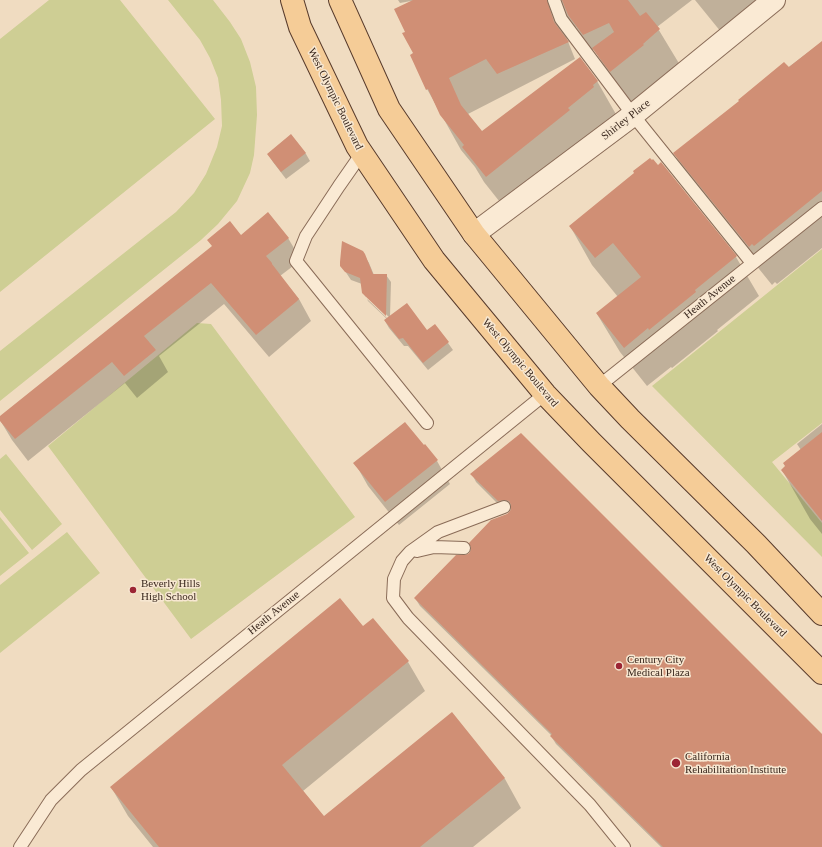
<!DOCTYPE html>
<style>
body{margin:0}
canvas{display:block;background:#f0dcc1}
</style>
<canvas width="822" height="847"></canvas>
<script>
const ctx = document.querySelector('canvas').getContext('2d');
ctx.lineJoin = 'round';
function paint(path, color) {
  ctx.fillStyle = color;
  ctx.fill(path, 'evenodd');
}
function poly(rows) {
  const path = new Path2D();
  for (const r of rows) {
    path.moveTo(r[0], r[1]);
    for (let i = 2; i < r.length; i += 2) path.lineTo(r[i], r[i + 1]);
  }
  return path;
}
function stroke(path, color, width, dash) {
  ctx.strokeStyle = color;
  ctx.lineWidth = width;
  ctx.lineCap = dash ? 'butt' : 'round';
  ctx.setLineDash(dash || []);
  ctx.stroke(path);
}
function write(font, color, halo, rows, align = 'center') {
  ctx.font = font + ' "Times New Roman",serif';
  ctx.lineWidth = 3;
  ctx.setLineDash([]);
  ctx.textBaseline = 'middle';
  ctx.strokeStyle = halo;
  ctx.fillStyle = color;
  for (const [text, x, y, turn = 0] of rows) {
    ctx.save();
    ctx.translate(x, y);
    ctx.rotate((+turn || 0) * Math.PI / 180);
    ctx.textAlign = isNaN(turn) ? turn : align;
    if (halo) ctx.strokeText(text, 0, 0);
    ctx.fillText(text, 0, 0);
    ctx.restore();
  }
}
paint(poly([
 [49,0,120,0,215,119,0,292,0,39],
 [168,0,213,0,230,22,241,39,250,62,256,87,257,115,254,155,250,173,237,201,218,224,201,240,0,401,0,351,176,212,194,193,206,174,217,147,222,126,221,100,218,78,210,58,200,40],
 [822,249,822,423,772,462,822,523,822,557,652,386],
 [197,323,211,324,355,517,191,639,48,446],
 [6,454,62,524,32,550,0,510,0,459],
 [0,517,29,553,0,576],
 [67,532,100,573,0,653,0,585]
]), '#cece94');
paint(poly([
 [398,0,692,0,657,27,680,65,631,106,614,83,594,49,590,51,576,27,571,28,566,34,567,39,575,59,468,114,470,117,482,132,597,81,617,116,507,211,484,182,475,167,461,150,427,89,406,32,411,1,400,3],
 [695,0,762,0,721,32],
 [822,42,822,248,777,284,775,282,772,285,697,192,674,153],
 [291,135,306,154,310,161,286,179,273,162,268,154],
 [661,164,736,257,759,296,717,330,718,331,672,368,671,367,647,386,620,352,597,314,618,297,592,265,570,226],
 [241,237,288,238,301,260,280,276,299,299,311,321,269,357,224,304,159,356,168,372,137,398,125,383,28,461,12,440,0,420,0,417,213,247,209,240],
 [364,255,369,263,374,275,386,275,391,282,390,317,427,331,435,325,448,343,453,350,428,370,408,346,404,346,389,328,385,321,387,319,368,301,367,299,389,320,391,319,366,295,366,297,363,293,362,284,351,280,341,265],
 [822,424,822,534,810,519,782,470,801,450,797,444],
 [521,435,822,735,822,847,661,847,556,744,551,736,552,736,420,606,415,598,468,555,473,548,507,515,513,508,510,507,503,509,476,482,472,474],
 [437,461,450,484,399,525,368,486,355,463],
 [362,628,408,662,425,691,303,791,324,817,452,714,505,779,521,808,473,847,153,847,128,816,111,787]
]), '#0003');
paint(poly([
 [413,0,547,0,554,22,569,42,497,74,486,59,449,78,461,105,482,131,580,57,598,81,593,85,594,87,568,108,570,110,486,177,462,147,464,145,440,115,428,89,426,90,410,55,413,53,402,33,405,32,394,9],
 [562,0,628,0,640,16,646,12,660,29,643,44,644,45,610,72,592,48,614,32,609,23,583,35,568,15],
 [822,41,822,191,754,246,752,244,749,247,673,153,739,101,738,100,784,62,789,67],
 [291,134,306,153,281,172,267,154],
 [650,158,652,160,653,159,658,165,661,162,737,256,695,290,696,292,649,330,648,328,624,348,596,313,641,277,613,243,595,258,569,226,634,173,633,171],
 [268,212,289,238,266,256,272,263,272,264,299,299,296,302,256,335,211,283,144,336,156,350,124,376,112,362,15,439,0,421,0,416,212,246,207,240,230,221,241,235],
 [342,241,363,251,365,254,373,274,387,274,386,316,362,293,360,278,345,272,340,266,340,262],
 [407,303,427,330,435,324,449,342,423,363,403,338,399,339,384,320],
 [405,422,424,445,425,444,438,460,385,502,353,463],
 [822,432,822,521,781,470,785,466,783,463],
 [521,433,822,734,822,847,663,847,550,736,552,734,414,598,456,555,464,555,468,554,470,552,471,548,469,543,491,520,507,514,510,511,511,509,511,505,509,501,505,500,498,501,470,474],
 [340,598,363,626,373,618,409,661,282,765,324,816,452,712,505,778,420,847,159,847,110,787]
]), '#d08f75');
const service = poly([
 [554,0,561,19,633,115,752,263],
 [362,153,339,186,306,236,296,261,427,423],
 [599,386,822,208],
 [504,507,438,532,410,552,402,561,394,579,393,598,408,618,590,805,624,847],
 [417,551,434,547,464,548],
 [20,847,51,800,81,770,545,394]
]);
const minor = poly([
 [474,234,633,115,774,0]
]);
const primary = poly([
 [292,0,300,27,357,146,434,260,545,394,591,442,822,673],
 [340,0,389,109,474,234,599,386,630,419,756,544,822,614]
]);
stroke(service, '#8a6c58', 14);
stroke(minor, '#8a6c58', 24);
stroke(primary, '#583b2c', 24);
stroke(service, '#faead4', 12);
stroke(minor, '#faead4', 22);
stroke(primary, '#f5cc97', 22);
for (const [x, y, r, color] of [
 [133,590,4,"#9c2534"],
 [619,666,4,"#9c2534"],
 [676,763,5,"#9c2534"]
]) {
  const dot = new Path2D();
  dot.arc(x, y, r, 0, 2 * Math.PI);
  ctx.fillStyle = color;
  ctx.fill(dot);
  stroke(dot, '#f7e7d1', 1.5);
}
write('11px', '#39271d', '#f7e7d1', [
 ["West Olympic Boulevard",335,99,64],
 ["Shirley Place",626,120,-38],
 ["Heath Avenue",710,297,-39],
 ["West Olympic Boulevard",520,363,50],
 ["West Olympic Boulevard",745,596,45],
 ["Heath Avenue",274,613,-39]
]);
write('11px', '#39271d', '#f7e7d1', [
 ["Beverly Hills",141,584],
 ["High School",141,597],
 ["Century City",627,660],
 ["Medical Plaza",627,673],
 ["California",685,757],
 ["Rehabilitation Institute",685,770]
], 'left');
</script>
